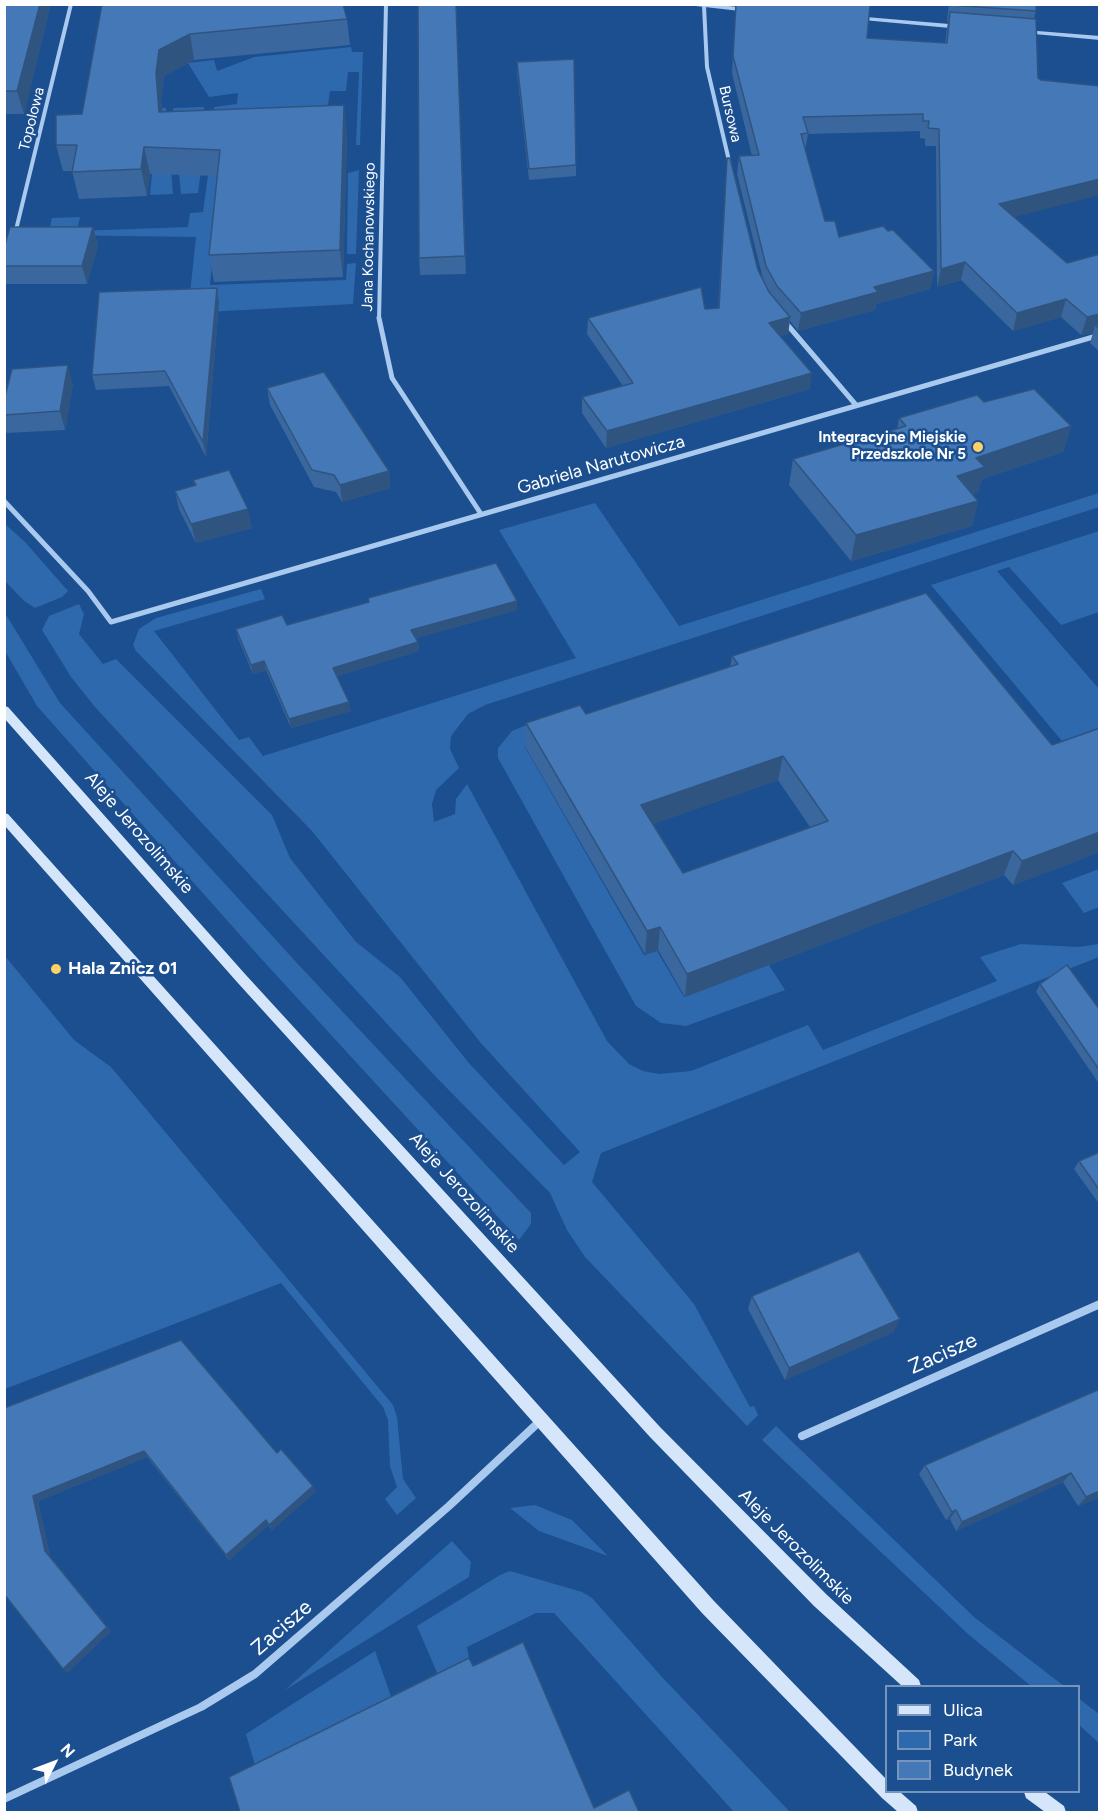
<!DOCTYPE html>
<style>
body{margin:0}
#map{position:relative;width:1104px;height:1817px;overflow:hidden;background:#1b4f8f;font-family:Figtree,sans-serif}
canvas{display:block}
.frame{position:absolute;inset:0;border:6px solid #fff;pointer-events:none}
.legend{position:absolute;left:885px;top:1685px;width:195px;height:108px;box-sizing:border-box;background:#1b4f8f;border:2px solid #7695bc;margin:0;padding:8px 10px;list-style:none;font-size:18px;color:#fff}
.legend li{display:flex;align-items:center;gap:12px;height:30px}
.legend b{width:30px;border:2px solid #7695bc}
.north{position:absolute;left:24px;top:1733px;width:60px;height:60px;-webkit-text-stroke:4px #1b4f8f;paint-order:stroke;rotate:48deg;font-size:16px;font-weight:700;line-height:24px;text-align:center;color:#fff}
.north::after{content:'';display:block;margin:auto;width:21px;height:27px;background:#fff;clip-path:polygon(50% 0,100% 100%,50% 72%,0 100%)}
</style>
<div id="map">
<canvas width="1104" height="1817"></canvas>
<div class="frame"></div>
<ul class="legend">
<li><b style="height:8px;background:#d6e6fa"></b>Ulica</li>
<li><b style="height:16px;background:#2e69ad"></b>Park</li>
<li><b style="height:16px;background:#4478b7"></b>Budynek</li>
</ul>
<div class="north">N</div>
</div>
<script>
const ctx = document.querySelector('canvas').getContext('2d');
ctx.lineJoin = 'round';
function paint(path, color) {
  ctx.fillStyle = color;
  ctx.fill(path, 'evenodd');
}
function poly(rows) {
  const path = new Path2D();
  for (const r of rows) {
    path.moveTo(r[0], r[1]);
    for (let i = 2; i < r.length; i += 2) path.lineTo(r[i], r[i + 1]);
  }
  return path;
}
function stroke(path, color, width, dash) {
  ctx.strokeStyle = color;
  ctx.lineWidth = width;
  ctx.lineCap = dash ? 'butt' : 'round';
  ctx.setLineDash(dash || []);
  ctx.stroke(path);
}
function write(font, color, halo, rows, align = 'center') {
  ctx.font = font + ' Figtree,sans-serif';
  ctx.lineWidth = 5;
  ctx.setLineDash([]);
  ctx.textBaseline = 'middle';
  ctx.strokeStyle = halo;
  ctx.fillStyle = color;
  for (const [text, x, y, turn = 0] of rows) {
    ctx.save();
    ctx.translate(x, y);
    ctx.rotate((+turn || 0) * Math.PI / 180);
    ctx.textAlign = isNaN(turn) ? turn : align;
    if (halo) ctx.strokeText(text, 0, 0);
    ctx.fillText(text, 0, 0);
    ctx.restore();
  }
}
paint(poly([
 [351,47,352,52,363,52,360,145,356,145,359,72,348,72,346,91,330,91,325,127,212,135,214,107,237,104,238,93,209,97,188,63,214,60,217,71,254,57],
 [204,107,200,130,203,154,198,193,181,194,173,108],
 [162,108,166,108,173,194,150,195,152,174,169,174],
 [359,170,356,254,347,254,348,173],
 [208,175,221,175,210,285,346,280,347,264,356,263,353,304,188,313,196,237,48,235,52,218,80,217,77,231,188,227,190,213,203,212],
 [1099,493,1099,507,485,705,468,714,451,736,450,749,459,768,436,790,432,804,434,822,455,814,456,799,467,784,607,1041,629,1064,643,1071,659,1074,691,1071,808,1025,823,1050,997,981,980,957,1021,944,1078,947,1099,944,1099,957,601,1153,592,1182,694,1304,750,1407,754,1406,758,1415,747,1426,585,1257,567,1230,550,1193,437,1078,95,707,71,677,42,630,49,616,79,604,84,614,79,634,103,664,116,659,272,815,290,858,356,942,400,977,468,1062,564,1165,580,1152,480,1042,312,831,136,651,133,645,139,629,156,618,261,589,265,599,154,631,239,740,249,737,263,756,576,658,499,530,595,503,679,626],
 [5,524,25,542,68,591,62,597,35,608,24,601,5,581],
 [1099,531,1099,612,1061,625,1009,567,997,571,1099,689,1099,728,1062,741,931,585],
 [5,613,60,703,297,963,531,1213,531,1224,519,1240,256,953,37,706,5,651],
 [563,710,576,730,525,747,644,955,657,951,684,997,769,965,785,990,686,1026,661,1023,636,1006,498,758,498,748,512,731],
 [1099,869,1099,907,1084,913,1062,883],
 [5,956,74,1040,111,1067,393,1405,397,1417,403,1479,416,1498,397,1515,385,1499,397,1487,390,1466,388,1420,383,1407,281,1283,5,1389],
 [776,1426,974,1617,1064,1686,1031,1686,968,1634,762,1440],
 [535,1505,572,1520,608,1556,539,1531,510,1508],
 [452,1541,471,1562,469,1577,285,1690],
 [510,1571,582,1592,592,1598,662,1677,790,1812,734,1812,554,1613,536,1613,467,1647,469,1659,438,1675,417,1626,500,1575],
 [375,1651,392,1699,255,1765,246,1734],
 [1078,1698,1099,1714,1099,1743,1079,1725]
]), '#2e69ad');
stroke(poly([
 [704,6,707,67,730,165],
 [15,234,71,4],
 [379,319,386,4]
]), '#a9c9ee', 4);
stroke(poly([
 [379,318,392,378,481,514],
 [785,322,856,405],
 [4,501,88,591,111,622,1100,335]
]), '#a9c9ee', 5);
stroke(poly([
 [802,1436,1100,1304],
 [4,1799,201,1707,255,1674,449,1506,540,1421]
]), '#a9c9ee', 8);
paint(poly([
 [678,4,708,4,749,8,752,10,749,12,678,4],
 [854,16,961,25,964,27,961,29,852,19,852,17,854,16],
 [1025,30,1100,36,1100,40,1023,33,1023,31,1025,30]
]), '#a9c9ee');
paint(poly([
 [4,706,8,707,245,974,660,1427,826,1594,919,1680,921,1686,902,1686,814,1606,650,1437,237,982,4,718,4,706],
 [4,813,8,814,714,1601,886,1779,886,1792,900,1792,916,1806,918,1812,898,1812,882,1798,702,1613,4,825,4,813],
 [1024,1792,1045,1792,1064,1806,1066,1812,1045,1812,1026,1798,1024,1792]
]), '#d6e6fa');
paint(poly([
 [4,4,50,7,24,114,4,114],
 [102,4,347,19,350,45,194,60,164,76,161,99,162,112,347,132,343,277,214,282,209,255,217,176,150,174,147,196,79,199,72,171,63,171,56,145,82,114],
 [456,4,466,274,420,275,419,258],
 [736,4,869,4,867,38,945,43,948,21,947,21,949,4,1036,4,1036,11,1034,19,1014,217,1067,263,1100,254,1100,352,1090,343,1093,333,1081,335,1061,317,1013,331,961,280,937,287,936,146,925,146,925,139,920,138,920,131,808,134,805,151,825,221,839,237,888,231,934,271,930,289,876,304,875,310,798,331,790,321,788,334,780,336,810,389,606,448,582,413,582,397,623,386,587,334,588,318,718,308,727,158,758,270,763,279,737,174,739,156,752,156,732,73],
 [517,62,576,165,576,176,529,180,517,72],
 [93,227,98,245,87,284,4,284,4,239,6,243],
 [219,303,206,457,169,386,96,390,92,375],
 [73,384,65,430,7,433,4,426,4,400],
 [267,388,389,471,390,488,342,502,336,492,314,487,270,405],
 [984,402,1071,426,1063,452,982,479,978,492,973,494,978,501,972,526,851,561,789,485,793,459,897,429,899,418],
 [193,480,252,528,196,543,179,509,175,491,195,486],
 [368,598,517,601,517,610,416,638,418,642,419,651,337,676,351,711,291,728,266,670,253,674,238,638,236,629,287,625,368,602],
 [732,656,1052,745,1100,728,1100,852,1013,885,1004,875,685,997,658,950,645,954,526,748,526,723,586,714,730,667],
 [778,780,810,827,683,873,653,824],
 [1040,984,1100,1010,1100,1085,1036,992],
 [1100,1152,1100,1205,1074,1169,1079,1161],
 [752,1296,894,1332,785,1380,748,1309],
 [1100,1389,1100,1497,1078,1506,1063,1482,956,1531,950,1519,946,1520,919,1474,925,1465],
 [4,1408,277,1453,316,1491,272,1530,268,1525,229,1560,147,1457,38,1501,50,1556,111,1631,67,1673]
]), '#3a679d');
paint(poly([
 [40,4,50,4,50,7,24,114,17,91],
 [190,34,194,60,164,76,161,99,165,138,159,112,156,73,159,50],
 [344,105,347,132,343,277,340,250],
 [144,147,150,174,147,196,141,169],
 [1100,179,1100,195,995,222,999,204],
 [93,227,98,245,87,284,82,266],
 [965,262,961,280,937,287,941,269],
 [934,271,930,289,876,304,875,310,798,331,801,313,874,287],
 [217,288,219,303,206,457,203,442],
 [1066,299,1061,317,1013,331,1017,313],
 [1100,314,1100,329,1095,325,1093,333,1081,335,1087,317],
 [790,317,788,334,767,340,769,323],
 [68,365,73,384,65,430,60,411],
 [812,373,810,389,606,448,607,431],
 [1071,426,1063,452,982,479,978,492,950,502,957,476,976,458],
 [389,471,390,488,342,502,340,485],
 [978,501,972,526,851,561,856,535],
 [248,509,252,528,196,543,191,524],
 [517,601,517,610,412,639,411,630],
 [418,642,419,651,334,677,333,668],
 [264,661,266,670,253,674,251,665],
 [349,702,351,711,291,728,289,719],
 [783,756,778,780,640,829,641,805],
 [1100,832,1100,852,1013,885,1022,861],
 [1013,851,1004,875,685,997,687,974],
 [660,927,658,950,645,954,647,931],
 [900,1319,894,1332,785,1380,789,1368],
 [144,1451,147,1457,38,1501,50,1556,111,1631,67,1673,63,1669,33,1496],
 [1071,1473,1063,1482,956,1531,962,1522],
 [313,1486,316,1491,272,1530,269,1525],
 [1100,1491,1100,1497,1078,1506,1086,1497],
 [956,1510,950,1519,946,1520,952,1512],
 [266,1520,268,1525,229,1560,226,1555]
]), '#305480');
const building = poly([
 [4,4,40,4,17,91,4,91,4,4],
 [102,4,343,4,347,19,190,34,159,50,156,73,159,112,344,105,340,250,209,255,220,150,144,147,141,169,72,172,77,145,56,145,56,115,82,114,102,4],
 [418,4,456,4,465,256,419,258,418,4],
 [736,4,870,5,867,38,947,43,950,12,1036,19,1038,78,1041,80,1100,86,1100,179,999,204,1067,263,1100,254,1100,314,1087,317,1066,299,1017,313,965,262,941,269,939,129,928,128,929,121,923,121,923,114,803,117,808,133,801,134,825,221,835,221,839,237,883,226,888,231,893,230,934,271,874,287,878,292,801,313,777,286,766,266,739,156,759,155,733,56,736,4],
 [1036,4,1036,11,950,5,950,4,1036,4],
 [574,59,576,165,529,169,517,62,574,59],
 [727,158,730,158,758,270,769,292,790,317,769,323,812,373,607,431,582,397,633,383,588,318,701,287,705,309,719,308,727,158],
 [10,227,93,227,82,266,4,266,4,248,10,227],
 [217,288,203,442,165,371,92,375,99,292,217,288],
 [1100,324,1100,329,1095,325,1100,324],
 [68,365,60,411,4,415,4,400,12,369,68,365],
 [324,372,389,471,340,485,334,475,312,470,267,388,324,372],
 [1034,389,1071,426,976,458,985,467,957,476,978,501,856,535,793,459,906,426,899,418,977,395,984,402,1034,389],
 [229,470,248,509,191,524,175,491,196,485,193,480,229,470],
 [496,563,517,601,411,630,418,642,333,668,349,702,289,719,264,661,251,665,236,629,282,615,287,625,369,602,368,598,496,563],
 [926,593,1052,745,1100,728,1100,832,1022,861,1013,851,687,974,660,927,647,931,526,723,580,705,586,714,738,664,732,656,926,593],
 [783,756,828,821,683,873,641,805,783,756],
 [1067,965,1100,1010,1100,1071,1040,984,1067,965],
 [1100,1152,1100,1191,1079,1161,1100,1152],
 [859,1251,900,1319,789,1368,752,1296,859,1251],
 [181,1340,277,1453,281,1449,313,1486,269,1525,266,1520,226,1555,144,1451,33,1496,45,1551,107,1627,63,1669,4,1594,4,1408,181,1340],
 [1100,1389,1100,1491,1086,1497,1071,1473,962,1522,956,1510,952,1512,925,1465,1100,1389],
 [523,1642,594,1808,629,1790,639,1812,240,1812,229,1777,469,1658,473,1666,523,1642]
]);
paint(building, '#4478b7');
stroke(building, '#305480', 1.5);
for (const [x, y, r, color] of [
 [978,447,6,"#ffd166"],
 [56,969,6,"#ffd166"]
]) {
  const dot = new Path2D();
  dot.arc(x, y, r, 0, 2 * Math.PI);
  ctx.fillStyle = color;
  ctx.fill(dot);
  stroke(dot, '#1b4f8f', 2);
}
write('15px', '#fff', '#1b4f8f', [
 ["Bursowa",730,114,77],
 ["Topolowa",32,119,-76],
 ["Jana Kochanowskiego",369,237,-89]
]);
write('bold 15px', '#fff', '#1b4f8f', [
 ["Integracyjne Miejskie",966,438],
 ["Przedszkole Nr 5",966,455]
], 'right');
write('18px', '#fff', '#1b4f8f', [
 ["Gabriela Narutowicza",601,465,-16],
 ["Aleje Jerozolimskie",139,833,49],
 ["Aleje Jerozolimskie",464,1193,48],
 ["Aleje Jerozolimskie",796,1547,45]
]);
write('bold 18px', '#fff', '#1b4f8f', [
 ["Hala Znicz 01",68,969]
], 'left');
write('21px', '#fff', '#1b4f8f', [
 ["Zacisze",943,1354,-24],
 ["Zacisze",282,1628,-41]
]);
</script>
